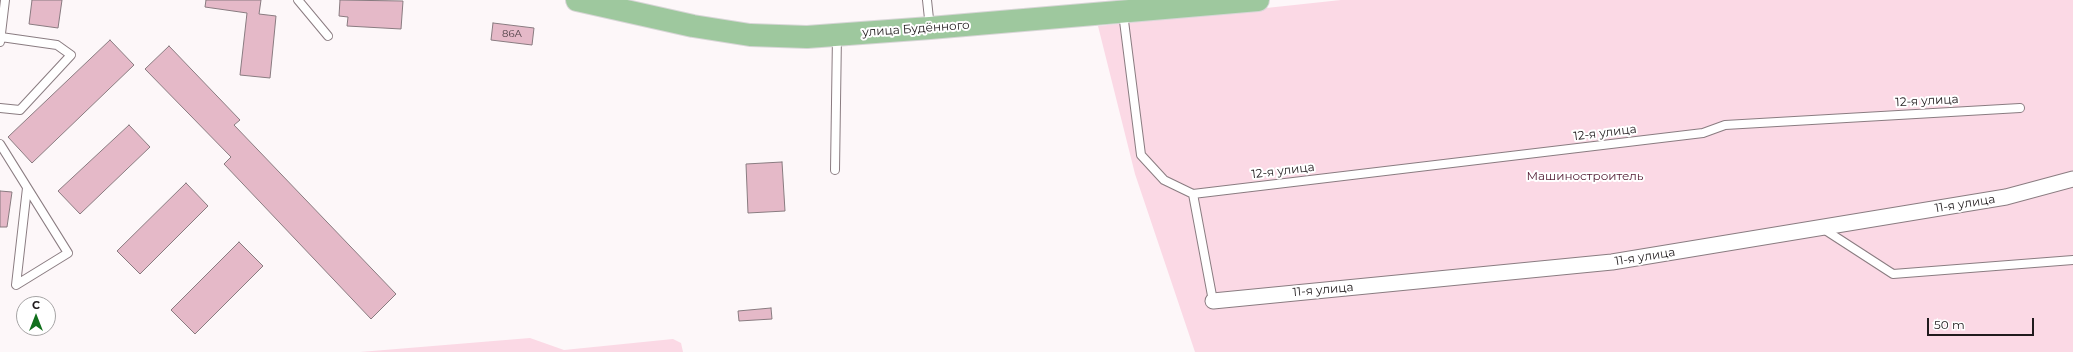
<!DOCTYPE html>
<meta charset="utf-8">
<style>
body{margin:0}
#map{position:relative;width:2073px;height:352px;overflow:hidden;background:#fdf7f9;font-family:Montserrat,sans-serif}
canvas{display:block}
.north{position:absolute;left:16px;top:296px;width:40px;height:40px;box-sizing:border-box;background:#fff;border:1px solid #a6a4a5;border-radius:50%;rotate:0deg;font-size:11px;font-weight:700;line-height:16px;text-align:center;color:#201b1d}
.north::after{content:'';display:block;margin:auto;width:14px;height:18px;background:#106f1c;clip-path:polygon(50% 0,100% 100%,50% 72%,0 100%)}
.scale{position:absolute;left:1927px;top:318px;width:107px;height:18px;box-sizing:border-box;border:2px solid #201b1d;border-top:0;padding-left:5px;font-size:12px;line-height:14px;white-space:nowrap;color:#201b1d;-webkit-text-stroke:3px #fff;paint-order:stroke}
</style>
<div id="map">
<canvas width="2073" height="352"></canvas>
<div class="north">С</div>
<div class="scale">50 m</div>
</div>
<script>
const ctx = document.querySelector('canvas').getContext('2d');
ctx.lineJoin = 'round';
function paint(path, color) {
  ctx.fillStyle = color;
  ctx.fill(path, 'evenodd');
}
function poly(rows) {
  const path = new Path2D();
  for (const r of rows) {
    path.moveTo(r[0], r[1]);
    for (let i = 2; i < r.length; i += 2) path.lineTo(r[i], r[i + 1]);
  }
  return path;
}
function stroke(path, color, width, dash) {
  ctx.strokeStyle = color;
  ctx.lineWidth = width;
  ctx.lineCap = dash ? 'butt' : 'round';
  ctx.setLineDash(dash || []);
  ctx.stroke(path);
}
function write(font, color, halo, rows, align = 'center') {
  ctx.font = font + ' Montserrat,sans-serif';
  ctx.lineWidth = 4;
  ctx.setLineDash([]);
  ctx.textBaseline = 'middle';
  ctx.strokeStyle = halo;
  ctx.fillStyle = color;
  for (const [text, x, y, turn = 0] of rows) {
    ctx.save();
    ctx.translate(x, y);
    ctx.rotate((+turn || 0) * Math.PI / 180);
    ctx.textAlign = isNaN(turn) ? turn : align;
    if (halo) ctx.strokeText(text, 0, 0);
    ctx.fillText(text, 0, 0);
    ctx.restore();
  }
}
paint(poly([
 [1341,0,2073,0,2073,352,1195,352,1135,174,1098,26],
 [530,338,564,350,673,339,681,343,683,352,360,352]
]), '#fbd9e5');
const building = poly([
 [32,0,62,0,58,28,29,24,32,0],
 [206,0,261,0,259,14,276,16,270,78,240,75,247,13,205,7,206,0],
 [340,0,403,1,401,29,347,26,348,17,339,16,340,0],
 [493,23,534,28,532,45,491,40,493,23],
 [110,40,134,65,32,163,8,137,110,40],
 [169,46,240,120,234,125,396,294,371,319,224,164,231,157,145,69,169,46],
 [129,125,150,147,80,214,58,191,129,125],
 [782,162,785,211,748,213,746,164,782,162],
 [186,183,208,206,140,274,117,251,186,183],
 [0,191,12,192,7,227,0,227,0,191],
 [239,242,263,266,195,334,171,310,239,242],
 [771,308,772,319,739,321,738,311,771,308]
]);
paint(building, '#e5b9c8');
stroke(building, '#897b80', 1);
const service = poly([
 [298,0,328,36],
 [927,0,930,28],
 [1123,13,1141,155,1164,180,1193,194,1213,301],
 [0,42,5,0],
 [0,108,20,110,71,55,57,45,1,37],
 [0,144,68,253,16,285,27,188],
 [835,170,837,35],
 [1193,194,1703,133,1725,125,2020,108],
 [1822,228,1893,274,2073,260]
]);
const minor = poly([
 [1213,301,1612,262,2006,197,2073,179]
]);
const primary = poly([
 [577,0,693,26,750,35,807,37,930,28,1258,0]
]);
stroke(service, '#8a7c81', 10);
stroke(minor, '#8a7c81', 17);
stroke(primary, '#d7d6d6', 24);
stroke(service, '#fff', 8);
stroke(minor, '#fff', 15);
stroke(primary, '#9ec89e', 22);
write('10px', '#514248', null, [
 ["86А",512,34]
]);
write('12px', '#201b1d', '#fff', [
 ["улица Будённого",916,29,-4],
 ["12-я улица",1927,101,-3],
 ["12-я улица",1605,133,-7],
 ["12-я улица",1283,171,-7],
 ["11-я улица",1965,204,-9],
 ["11-я улица",1645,257,-9],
 ["11-я улица",1323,290,-5]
]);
write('12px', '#572239', '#fff', [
 ["Машиностроитель",1585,176]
]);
</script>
